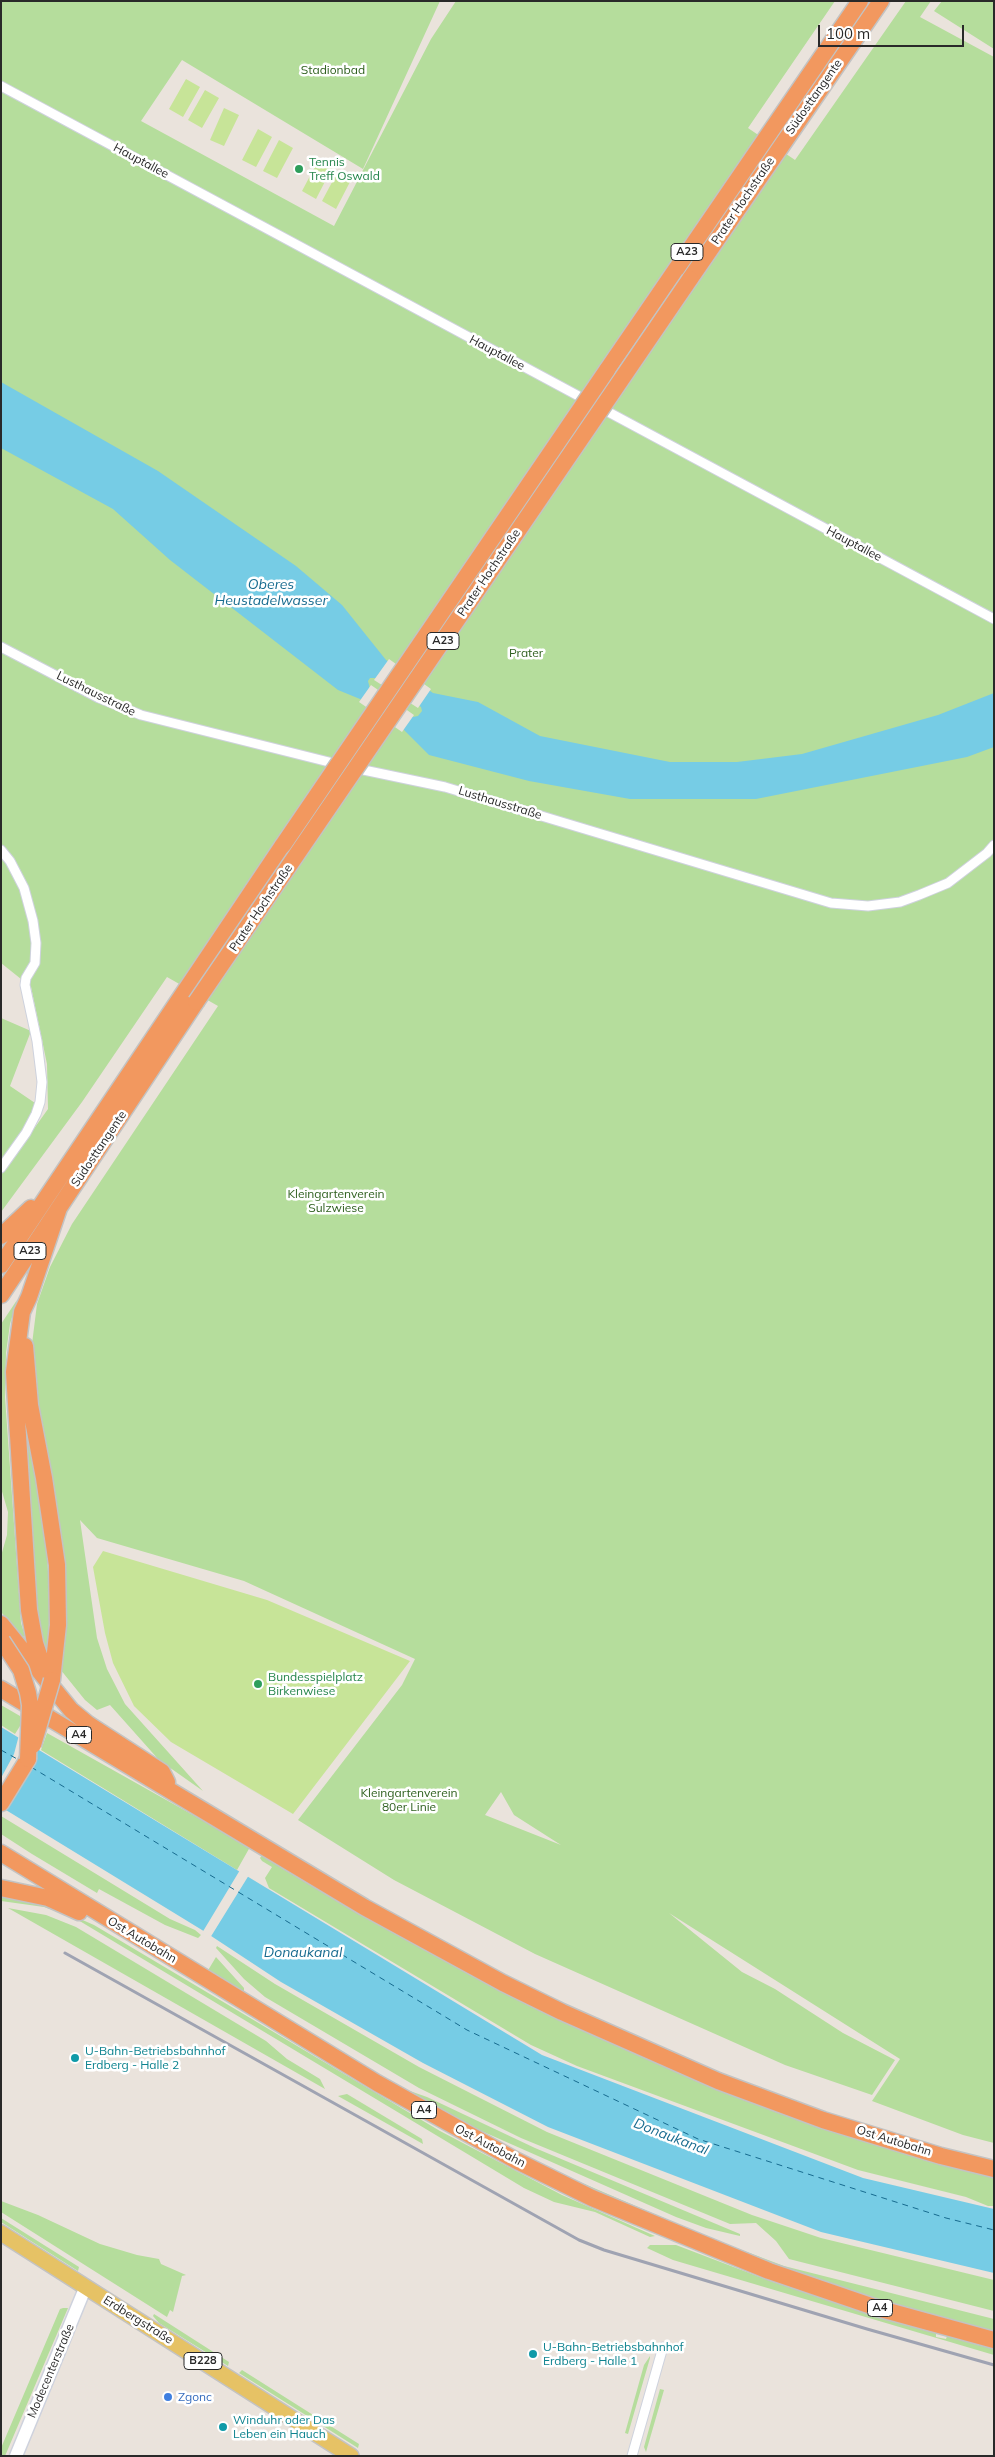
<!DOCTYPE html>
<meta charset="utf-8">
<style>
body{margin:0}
#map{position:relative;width:995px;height:2457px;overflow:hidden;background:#eae3dc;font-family:Mulish,sans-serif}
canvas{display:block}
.frame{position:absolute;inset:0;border:2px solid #292929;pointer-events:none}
.scale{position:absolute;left:818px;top:25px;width:146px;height:22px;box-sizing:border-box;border:2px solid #292929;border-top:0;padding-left:6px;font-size:15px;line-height:18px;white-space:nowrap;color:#292929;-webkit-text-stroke:4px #fff;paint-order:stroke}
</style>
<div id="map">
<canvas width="995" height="2457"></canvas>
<div class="frame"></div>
<div class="scale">100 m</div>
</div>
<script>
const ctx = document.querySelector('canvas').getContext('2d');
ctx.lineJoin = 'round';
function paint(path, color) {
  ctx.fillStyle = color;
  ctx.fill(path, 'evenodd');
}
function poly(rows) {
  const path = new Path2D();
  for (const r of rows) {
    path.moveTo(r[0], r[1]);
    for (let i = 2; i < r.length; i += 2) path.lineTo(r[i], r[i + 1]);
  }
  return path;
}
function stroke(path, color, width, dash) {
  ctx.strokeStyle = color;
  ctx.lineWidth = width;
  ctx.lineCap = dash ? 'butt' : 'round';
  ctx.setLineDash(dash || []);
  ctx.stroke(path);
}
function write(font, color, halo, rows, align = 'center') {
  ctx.font = font + ' Mulish,sans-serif';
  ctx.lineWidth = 5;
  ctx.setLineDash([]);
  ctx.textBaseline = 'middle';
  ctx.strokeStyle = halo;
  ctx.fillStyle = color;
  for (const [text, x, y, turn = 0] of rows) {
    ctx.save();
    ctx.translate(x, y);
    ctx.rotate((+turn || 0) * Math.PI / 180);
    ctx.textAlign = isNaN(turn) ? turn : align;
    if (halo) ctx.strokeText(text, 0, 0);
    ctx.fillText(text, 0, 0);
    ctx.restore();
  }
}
paint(poly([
 [1,1,440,1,363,169,182,60,141,121,334,226,431,39,456,1,835,1,748,128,795,160,906,1,931,1,920,17,994,57,994,2143,963,2135,872,2101,900,2059,669,1913,742,1972,775,1989,843,2033,895,2060,872,2095,785,2065,535,1954,394,1880,298,1820,402,1685,415,1659,244,1581,97,1538,80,1520,97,1638,107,1669,125,1704,203,1791,159,1760,110,1705,97,1710,85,1700,60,1669,35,1394,32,1344,37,1304,50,1267,72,1224,218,1006,167,977,82,1102,1,1212,1,1175,48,1109,47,1064,31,987,1,963],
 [501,1792,514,1815,561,1845,485,1815],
 [942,1,994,1,994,49,934,11],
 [1,1018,31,1031,10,1086,35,1103,27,1125,1,1160],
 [17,1300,10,1324,6,1353,5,1397,21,1623,25,1636,23,1637,1,1612,1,1556,7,1535,8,1512,1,1488,1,1324],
 [20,1395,46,1539,50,1604,47,1663,37,1634],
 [1,1705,20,1716,20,1726,15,1734,1,1725],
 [47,1733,250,1847,237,1870,41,1750],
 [1,1816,170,1919,195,1930,201,1935,198,1938,165,1925,99,1889,97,1893,32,1854,1,1834],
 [263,1854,416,1945,578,2028,691,2078,849,2136,994,2178,994,2206,988,2206,966,2197,858,2170,577,2066,531,2045,269,1888,265,1878,272,1867,262,1861,260,1858],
 [1,1896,46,1904,94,1925,440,2131,562,2195,655,2236,650,2237,595,2212,554,2202,524,2188,73,1917,44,1907,1,1901],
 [8,1908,46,1915,76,1927,266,2041,287,2059,320,2079,325,2089],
 [217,1946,275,1984,419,2067,547,2132,752,2215,821,2238,994,2280,994,2311,789,2259,776,2241,756,2223,730,2224,521,2138,419,2088,265,1997,244,1979,216,1948],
 [216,1957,244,1988,244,1994,207,1972],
 [390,2084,427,2097,535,2148,740,2234,740,2236,706,2228,676,2217,443,2114],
 [347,2094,422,2139,423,2144,338,2096],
 [552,2170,710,2238,784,2266,994,2319,994,2332,910,2310,804,2276,615,2201],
 [1,2201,38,2215,100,2244,137,2255,159,2259,161,2264,186,2275,182,2276,173,2312,170,2310,167,2317,1,2212],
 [1,2218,79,2267,78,2271,1,2222],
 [650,2245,676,2245,773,2282,936,2333,936,2337,946,2339,947,2336,994,2349,994,2355,673,2260,647,2248],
 [63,2308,68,2308,5,2456,1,2456,1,2448,60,2309],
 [154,2314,229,2362,228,2366,159,2323,153,2316],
 [650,2356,650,2358,628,2434,625,2433,644,2365],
 [242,2370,359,2444,358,2448,239,2373],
 [660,2389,664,2390,646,2452,644,2447]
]), '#b5dd9c');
paint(poly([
 [186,79,200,87,183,117,169,109],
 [205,90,219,98,202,128,188,120],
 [224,108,239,115,224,146,210,140],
 [258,129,272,137,256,167,242,160],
 [279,140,293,148,277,178,263,171],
 [318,161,332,168,316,199,302,191],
 [338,171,352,178,336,209,322,201],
 [103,1551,267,1600,410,1661,293,1814,171,1742,134,1706,113,1663,105,1633,93,1567]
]), '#c7e498');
paint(poly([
 [1,382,158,471,296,566,342,605,386,660,433,693,478,702,540,736,670,762,737,762,802,754,938,715,994,693,994,747,967,757,756,799,630,799,529,781,429,755,404,730,360,699,338,690,170,560,113,509,1,448],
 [370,678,377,678,421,707,422,711,418,716,413,717,370,689,368,681],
 [1,1727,542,2055,863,2178,994,2209,994,2273,821,2232,548,2127,423,2063,281,1982,202,1930,1,1807]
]), '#76cce5');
paint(poly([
 [389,659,431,689,418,708,374,680],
 [371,685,414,715,402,732,359,702],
 [19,1735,38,1747,1,1809,1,1778,14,1754],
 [240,1870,249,1875,210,1938,202,1933]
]), '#eae3dc');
stroke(poly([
 [1,1750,19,1760],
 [31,1767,467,2030,698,2139,946,2218,994,2230]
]), '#176b8f', 1, [6, 5]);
const street = poly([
 [1,86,994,619],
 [1,647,99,698,141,715,341,765],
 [354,768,445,787,831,903,868,906,900,902,919,895,948,883,987,853,994,845],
 [1,850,10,861,24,888,33,921,36,943,35,963,26,978,25,985,37,1041,42,1082,40,1102,36,1114,26,1133,1,1168],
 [632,2456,663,2347]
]);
const secondary = poly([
 [16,2456,86,2286]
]);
const primary = poly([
 [1,2233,351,2456]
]);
const highway = poly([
 [690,279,881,1],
 [607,370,860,1],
 [1,1236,31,1208],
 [1,1265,283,845],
 [1,1295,196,1002],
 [25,1346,30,1405,44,1478,57,1565,58,1625,52,1680],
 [1,1624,71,1710,88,1724,162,1772,167,1782],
 [49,1685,35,1643,29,1610,14,1372,22,1312,29,1297,59,1208],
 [1,1689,364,1907,503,1983,562,2012,718,2081,823,2120,941,2156,994,2169],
 [1,1803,28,1759],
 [1,1853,377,2083,515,2160,592,2198,769,2271,877,2308,994,2340],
 [1,1888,48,1898,79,1912]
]);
stroke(street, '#ced2dd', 11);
stroke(secondary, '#ced2dd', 15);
stroke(primary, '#c3c3c3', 18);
stroke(highway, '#c3c3c3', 19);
stroke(street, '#fff', 9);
stroke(secondary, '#fff', 12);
stroke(primary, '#e6c265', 15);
stroke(highway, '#f2985f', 16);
stroke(poly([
 [65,1953,579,2240,604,2250,867,2329,994,2365]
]), '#9fa3b2', 3);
const highwayBridge = poly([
 [283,845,607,370],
 [196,1002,690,279],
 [2,1641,21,1670,28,1693,30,1705,28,1759],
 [33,1745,52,1680]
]);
stroke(highwayBridge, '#c3c3c3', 19, []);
stroke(highwayBridge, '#f2985f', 16);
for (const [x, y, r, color] of [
 [299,169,5,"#2e9e5b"],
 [258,1684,5,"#2e9e5b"],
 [75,2058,5,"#0f9aa8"],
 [533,2354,5,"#0f9aa8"],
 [168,2397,5,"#3f7fe0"],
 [223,2427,5,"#0f9aa8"]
]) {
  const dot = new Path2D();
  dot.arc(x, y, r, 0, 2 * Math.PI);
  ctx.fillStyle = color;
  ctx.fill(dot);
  stroke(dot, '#fff', 2);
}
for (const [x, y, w] of [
 [687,252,32],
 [443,641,32],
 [30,1251,32],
 [79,1735,25],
 [424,2110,25],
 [880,2308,25],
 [203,2361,38]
]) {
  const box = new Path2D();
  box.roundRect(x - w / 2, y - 8.5, w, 17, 4);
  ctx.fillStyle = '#fff';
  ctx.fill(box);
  stroke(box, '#292929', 1);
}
write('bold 11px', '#292929', null, [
 ["A23",687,252],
 ["A23",443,641],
 ["A23",30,1251],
 ["A4",79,1735],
 ["A4",424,2110],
 ["A4",880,2308],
 ["B228",203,2361]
]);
write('12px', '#2f601f', '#fff', [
 ["Stadionbad",333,70],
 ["Prater",526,653],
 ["Kleingartenverein",336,1194],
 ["Sulzwiese",336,1208],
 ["Kleingartenverein",409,1793],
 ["80er Linie",409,1807]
]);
write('12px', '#292929', '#fff', [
 ["Südosttangente",814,97,-55],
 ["Hauptallee",141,161,28],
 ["Prater Hochstraße",743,201,-56],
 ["Hauptallee",497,353,28],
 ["Hauptallee",854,544,28],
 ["Prater Hochstraße",489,573,-56],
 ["Lusthausstraße",96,694,26],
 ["Lusthausstraße",500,803,17],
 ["Prater Hochstraße",261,908,-56],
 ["Südosttangente",99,1149,-56],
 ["Ost Autobahn",142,1940,31],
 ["Ost Autobahn",894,2141,17],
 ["Ost Autobahn",490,2146,28],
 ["Erdbergstraße",138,2320,32],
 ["Modecenterstraße",51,2371,-67]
]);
write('12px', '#27864d', '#fff', [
 ["Tennis",309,162],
 ["Treff Oswald",309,176],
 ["Bundesspielplatz",268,1677],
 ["Birkenwiese",268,1691]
], 'left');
write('12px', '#0d838f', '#fff', [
 ["U-Bahn-Betriebsbahnhof",85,2051],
 ["Erdberg - Halle 2",85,2065],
 ["U-Bahn-Betriebsbahnhof",543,2347],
 ["Erdberg - Halle 1",543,2361],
 ["Winduhr oder Das",233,2420],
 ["Leben ein Hauch",233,2434]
], 'left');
write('12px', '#366cbe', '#fff', [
 ["Zgonc",178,2397]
], 'left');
write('italic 14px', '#176b8f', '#fff', [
 ["Oberes",271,585],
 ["Heustadelwasser",271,601],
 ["Donaukanal",303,1953],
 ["Donaukanal",671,2137,21]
]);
</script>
